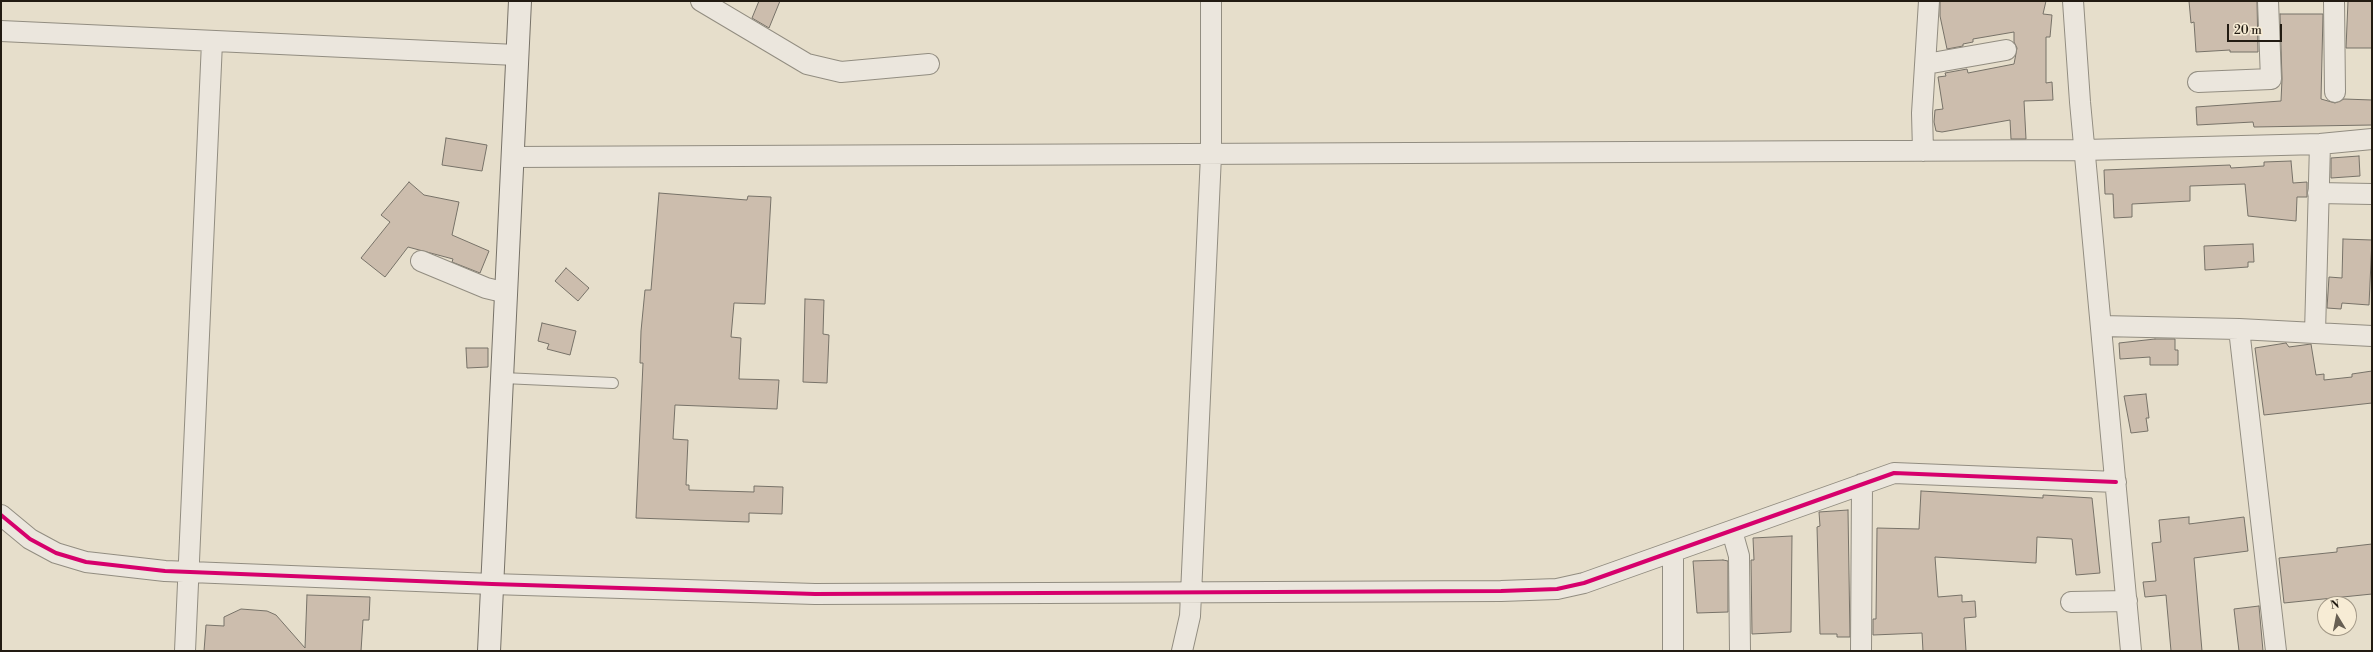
<!DOCTYPE html>
<style>
body{margin:0}
#map{position:relative;width:2373px;height:652px;overflow:hidden;background:#e6decb;font-family:"Libre Bodoni",serif}
canvas{display:block}
.frame{position:absolute;inset:0;border:2px solid #221b12;pointer-events:none}
.north{position:absolute;left:2317px;top:596px;width:40px;height:40px;box-sizing:border-box;background:#f7ecd5;border:1px solid #a29887;border-radius:50%;rotate:350deg;font-size:11px;font-weight:700;line-height:16px;text-align:center;color:#221b12}
.north::after{content:'';display:block;margin:auto;width:14px;height:18px;background:#675f53;clip-path:polygon(50% 0,100% 100%,50% 72%,0 100%)}
.scale{position:absolute;left:2227px;top:24px;width:55px;height:18px;box-sizing:border-box;border:2px solid #221b12;border-top:0;padding-left:5px;font-size:12px;line-height:14px;white-space:nowrap;color:#221b12;-webkit-text-stroke:3px #f7ecd5;paint-order:stroke}
</style>
<div id="map">
<canvas width="2373" height="652"></canvas>
<div class="frame"></div>
<div class="north">N</div>
<div class="scale">20 m</div>
</div>
<script>
const ctx = document.querySelector('canvas').getContext('2d');
ctx.lineJoin = 'round';
function paint(path, color) {
  ctx.fillStyle = color;
  ctx.fill(path, 'evenodd');
}
function poly(rows) {
  const path = new Path2D();
  for (const r of rows) {
    path.moveTo(r[0], r[1]);
    for (let i = 2; i < r.length; i += 2) path.lineTo(r[i], r[i + 1]);
  }
  return path;
}
function stroke(path, color, width, dash) {
  ctx.strokeStyle = color;
  ctx.lineWidth = width;
  ctx.lineCap = dash ? 'butt' : 'round';
  ctx.setLineDash(dash || []);
  ctx.stroke(path);
}
const building = poly([
 [759,1,780,1,769,28,752,18,759,1],
 [1940,1,2046,1,2043,14,2052,15,2050,37,2046,37,2046,83,2052,82,2053,100,2024,101,2026,139,2011,139,2010,120,1942,132,1936,131,1934,122,1935,110,1943,109,1938,77,1946,76,1945,73,1967,69,1968,73,2014,64,2017,48,2014,42,2014,32,1973,39,1973,42,1963,44,1963,46,1947,49,1940,16,1940,1],
 [2189,1,2257,1,2258,52,2230,52,2230,50,2196,52,2194,22,2191,23,2189,1],
 [2348,1,2372,1,2372,48,2346,48,2348,1],
 [2280,14,2323,14,2321,99,2335,103,2344,99,2372,100,2372,125,2254,127,2253,122,2197,125,2196,107,2281,101,2282,79,2280,14],
 [446,138,487,145,482,171,442,165,446,138],
 [2359,156,2360,176,2331,178,2331,158,2359,156],
 [2291,161,2293,183,2307,182,2307,197,2297,197,2296,221,2248,216,2245,184,2190,186,2190,201,2132,204,2132,217,2114,218,2113,194,2105,194,2104,170,2230,165,2231,168,2264,166,2264,162,2291,161],
 [409,182,424,195,459,202,452,235,489,251,480,273,452,262,453,259,408,247,385,277,361,258,390,222,381,215,409,182],
 [659,193,747,200,748,196,771,197,765,304,734,303,731,337,741,338,739,379,779,380,777,409,675,405,673,439,688,440,686,485,689,485,689,490,754,492,754,486,783,487,782,514,749,513,749,522,636,518,643,363,640,363,641,331,645,290,651,290,659,193],
 [2343,239,2372,240,2369,305,2342,303,2341,309,2327,308,2329,277,2342,278,2343,239],
 [2253,244,2254,262,2248,262,2248,267,2205,270,2204,246,2253,244],
 [566,268,589,288,578,301,555,281,566,268],
 [805,299,824,300,823,334,829,335,827,383,803,382,805,299],
 [542,323,576,331,570,355,547,349,549,344,538,341,542,323],
 [2155,339,2175,339,2175,350,2178,350,2178,365,2150,365,2150,357,2120,359,2119,343,2155,339],
 [2286,343,2289,347,2311,344,2316,375,2324,374,2324,380,2352,377,2352,374,2372,371,2372,403,2264,415,2255,348,2286,343],
 [466,348,488,348,488,367,467,368,466,348],
 [2146,394,2149,418,2146,418,2148,431,2131,433,2124,396,2146,394],
 [1921,491,2043,498,2043,495,2092,498,2100,573,2076,575,2072,539,2037,537,2036,563,1935,557,1938,597,1962,595,1962,602,1975,601,1976,617,1964,618,1966,651,1923,651,1922,633,1873,635,1873,619,1876,619,1877,528,1919,529,1921,491],
 [1848,510,1850,637,1837,637,1837,634,1820,634,1817,527,1820,526,1819,512,1848,510],
 [2189,517,2189,524,2244,517,2248,551,2194,558,2202,651,2171,651,2166,595,2145,597,2143,582,2156,581,2152,543,2161,542,2159,520,2189,517],
 [1792,536,1791,632,1752,634,1751,560,1754,560,1753,538,1792,536],
 [2372,544,2372,594,2284,603,2279,558,2337,552,2337,548,2372,544],
 [1723,560,1728,561,1728,612,1697,613,1693,561,1723,560],
 [307,595,370,597,369,620,363,620,361,651,204,651,206,625,224,626,224,617,241,609,267,611,276,615,305,648,307,595],
 [2259,606,2263,651,2239,651,2234,609,2259,606]
]);
paint(building, '#ccbdad');
stroke(building, '#777268', 1);
const lane = poly([
 [503,378,613,383]
]);
const street = poly([
 [701,1,807,64,841,72,929,64],
 [2073,1,2080,102,2131,651],
 [2334,1,2335,92],
 [1,31,516,55],
 [1926,64,2006,50],
 [2198,82,2271,79,2268,1],
 [1923,151,1922,113,1929,1],
 [512,157,2084,150,2320,144,2372,139],
 [2318,193,2372,194],
 [421,261,486,288,507,293],
 [2101,326,2239,329,2372,336],
 [2239,329,2276,651],
 [2315,333,2320,144],
 [1,515,30,539,56,553,86,562,165,571,492,584,815,594,1501,591,1557,589,1584,583,1894,473,2116,482],
 [1732,531,1739,556,1740,651],
 [1673,552,1673,651],
 [2071,602,2127,601],
 [185,651,212,42],
 [1182,651,1190,616,1211,155,1211,1],
 [1861,651,1862,484]
]);
const secondary = poly([
 [489,651,520,1]
]);
stroke(lane, '#928d81', 12);
stroke(street, '#928d81', 22);
stroke(secondary, '#777268', 24);
stroke(lane, '#ebe6dd', 10);
stroke(street, '#ebe6dd', 20);
stroke(secondary, '#ebe6dd', 22);
stroke(poly([
 [1,515,30,539,56,553,86,562,165,571,492,584,815,594,1501,591,1557,589,1584,583,1894,473,2116,482]
]), '#d6006c', 4);
</script>
